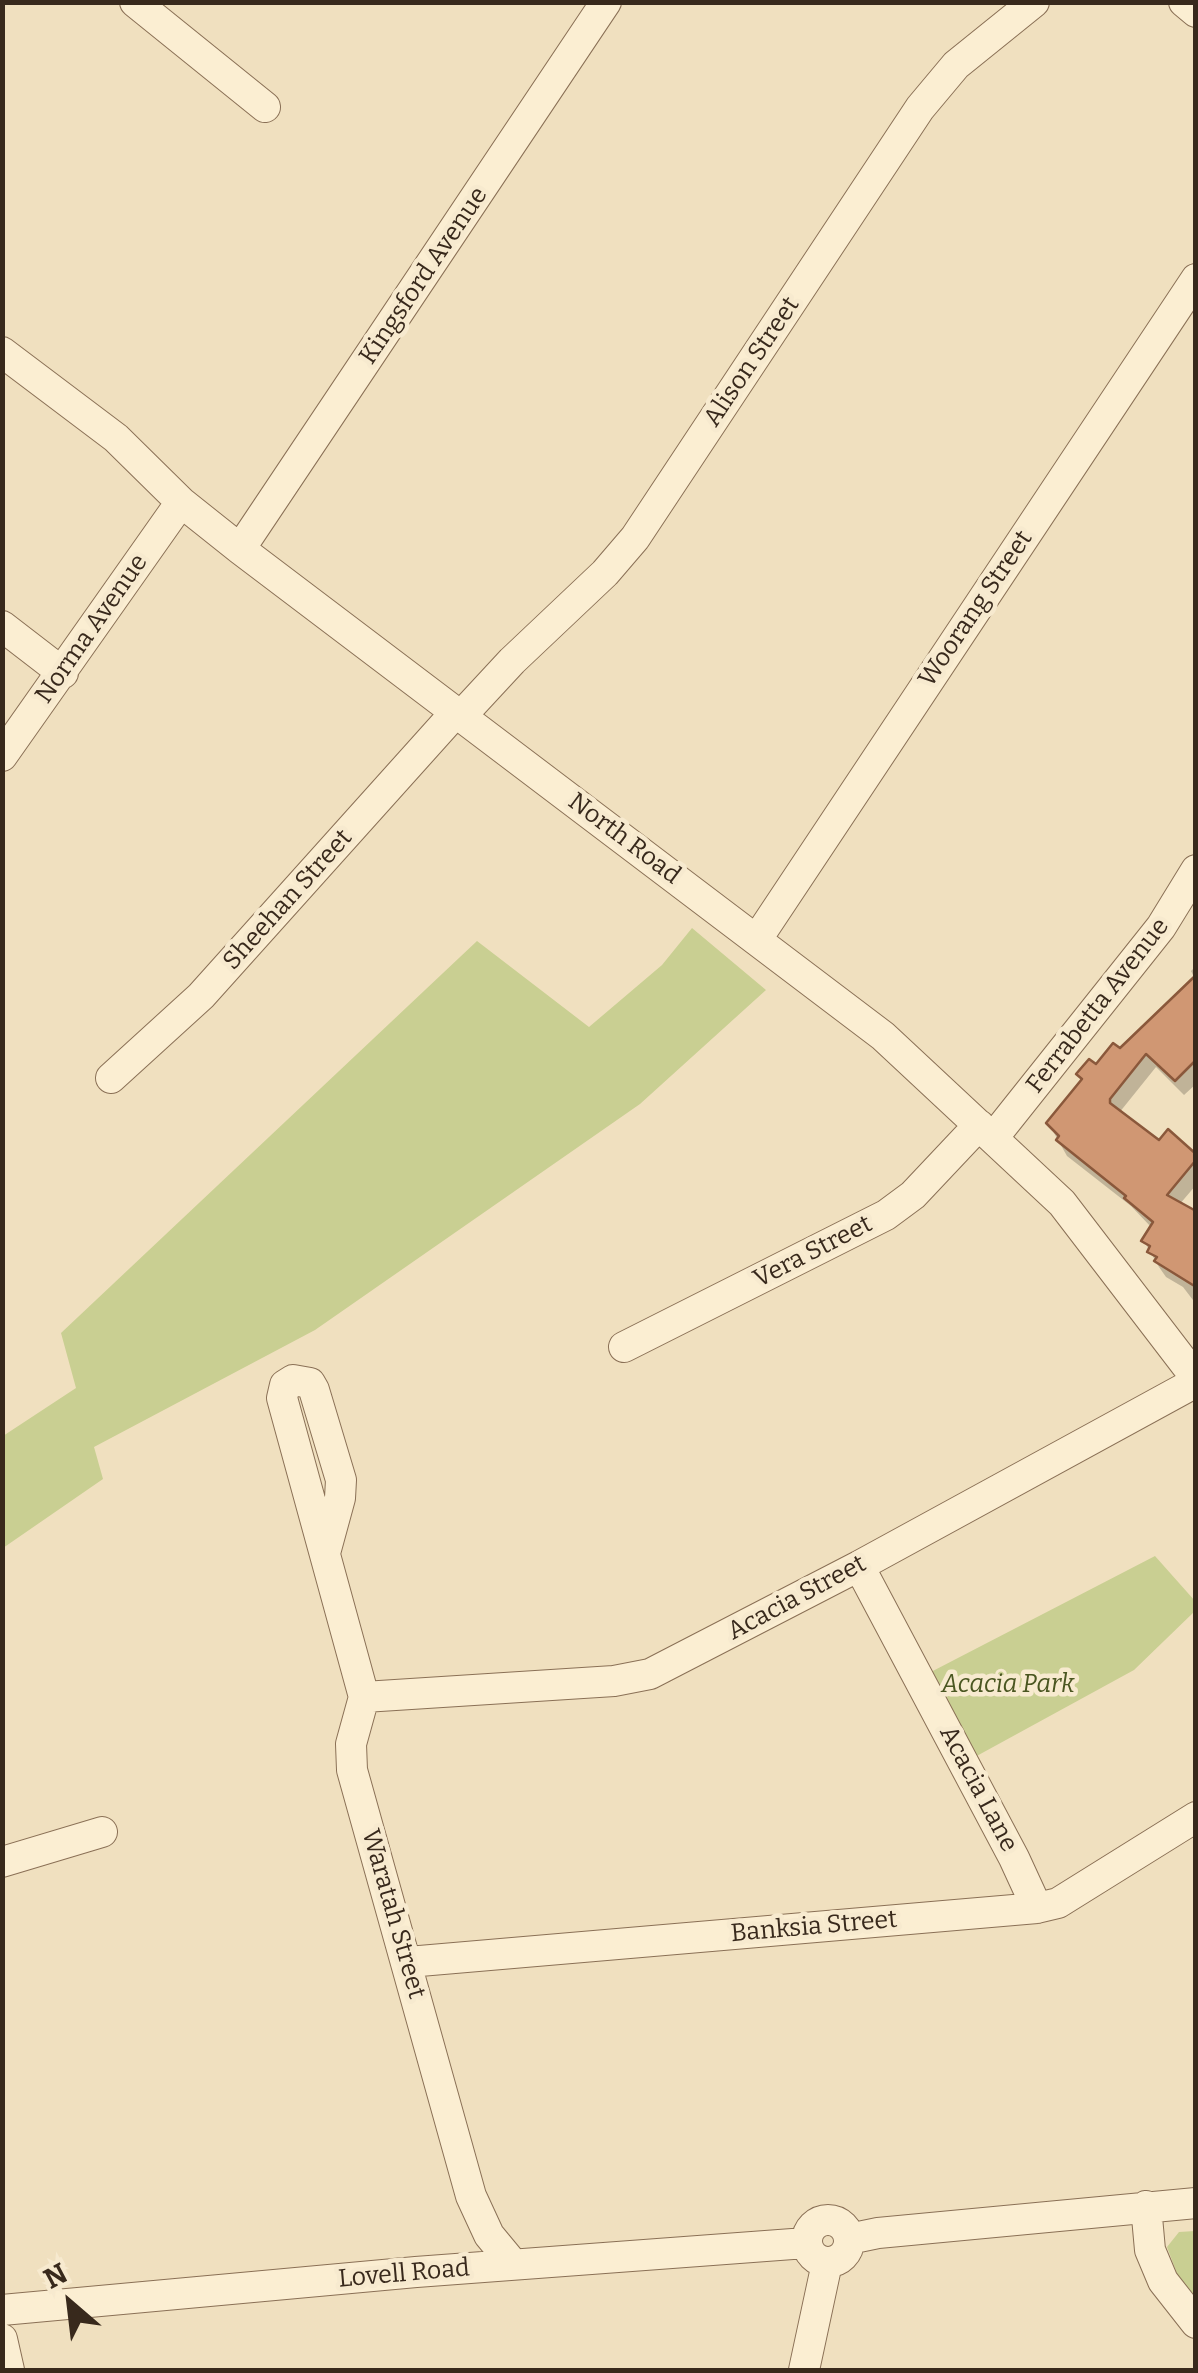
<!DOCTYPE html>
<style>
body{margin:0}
#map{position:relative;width:1198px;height:2373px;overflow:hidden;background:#f0e0bf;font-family:Bitter,serif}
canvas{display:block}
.frame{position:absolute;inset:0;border:5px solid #38291c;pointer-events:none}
.north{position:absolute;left:20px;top:2253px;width:100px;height:100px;-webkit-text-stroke:8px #f7eacf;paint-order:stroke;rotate:332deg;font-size:28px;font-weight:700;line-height:40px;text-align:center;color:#38291c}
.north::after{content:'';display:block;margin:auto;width:35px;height:45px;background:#38291c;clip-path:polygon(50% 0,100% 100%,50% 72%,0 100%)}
</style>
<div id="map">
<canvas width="1198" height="2373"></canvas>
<div class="frame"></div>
<div class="north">N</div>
</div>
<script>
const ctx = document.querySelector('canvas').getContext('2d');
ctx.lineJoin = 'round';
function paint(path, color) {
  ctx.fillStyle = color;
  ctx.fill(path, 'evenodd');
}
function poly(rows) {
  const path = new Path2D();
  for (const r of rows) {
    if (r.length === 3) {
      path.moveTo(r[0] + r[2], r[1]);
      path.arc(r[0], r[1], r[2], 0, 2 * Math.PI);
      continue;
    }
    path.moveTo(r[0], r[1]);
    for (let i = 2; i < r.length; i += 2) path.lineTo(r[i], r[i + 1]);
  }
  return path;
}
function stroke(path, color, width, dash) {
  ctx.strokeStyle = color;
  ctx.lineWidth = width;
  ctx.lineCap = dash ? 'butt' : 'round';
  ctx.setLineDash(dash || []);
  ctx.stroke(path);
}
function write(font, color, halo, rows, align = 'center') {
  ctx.font = font + ' Bitter,serif';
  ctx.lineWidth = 9;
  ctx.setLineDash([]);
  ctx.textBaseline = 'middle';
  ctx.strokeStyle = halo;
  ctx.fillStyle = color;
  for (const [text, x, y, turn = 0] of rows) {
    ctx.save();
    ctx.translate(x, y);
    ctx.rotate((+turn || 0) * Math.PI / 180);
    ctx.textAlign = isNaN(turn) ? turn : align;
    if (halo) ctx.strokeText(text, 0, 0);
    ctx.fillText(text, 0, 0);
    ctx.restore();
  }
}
paint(poly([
 [692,928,766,990,640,1104,315,1330,94,1447,103,1479,3,1548,3,1436,76,1388,61,1333,477,941,589,1027,662,965],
 [1155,1556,1195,1601,1195,1611,1134,1670,973,1758,927,1674],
 [1195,2231,1195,2300,1179,2279,1167,2247,1179,2232]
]), '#c9cf92');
paint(poly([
 [1196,966,1196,1084,1184,1095,1156,1067,1119,1113,1159,1143,1196,1157,1196,1185,1179,1205,1196,1214,1196,1304,1183,1287,1166,1277,1159,1267,1144,1241,1152,1228,1131,1206,1067,1156,1049,1124,1083,1082,1079,1074,1096,1068,1120,1052,1195,979,1191,971]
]), '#0003');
const building = poly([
 [1196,975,1196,1060,1175,1081,1146,1054,1110,1099,1110,1103,1159,1140,1168,1129,1196,1154,1196,1160,1167,1195,1196,1211,1196,1287,1154,1261,1157,1257,1147,1252,1150,1246,1141,1241,1153,1222,1124,1198,1126,1196,1056,1140,1059,1136,1046,1123,1082,1079,1076,1074,1089,1059,1096,1064,1113,1043,1120,1048,1196,975]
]);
paint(building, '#d09773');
stroke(building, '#8a583b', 2.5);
const minor = poly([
 [135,2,265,107],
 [1184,2,1196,12],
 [2,352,116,438,181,502,240,549,883,1036,1062,1203,1196,1378],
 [240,549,606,2],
 [2,626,63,673],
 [461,716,512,661,605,573,635,538,920,108,956,65,1034,2],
 [2,756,181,502],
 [757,939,1196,279],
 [111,1078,201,996,456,712],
 [993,1138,1161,927,1196,870],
 [624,1347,886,1215,913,1195,979,1125],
 [325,1553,340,1498,341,1480,314,1390,310,1383,293,1380,285,1385,282,1398,364,1697,351,1744,352,1770,471,2196,489,2235,513,2264],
 [859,1566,1014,1858,1037,1908],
 [364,1697,614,1681,650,1674,859,1566,1196,1382],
 [2,1862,102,1832],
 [408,1962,1037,1908,1058,1903,1196,1817],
 [1146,2206,1150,2250,1163,2281,1196,2323],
 [828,2241,21],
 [849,2239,878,2233,1196,2203],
 [2,2310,416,2272,806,2243],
 [2,2339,9,2370],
 [804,2370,827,2263]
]);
stroke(minor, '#8a7056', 32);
stroke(minor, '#fbeed2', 30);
write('25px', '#38291c', '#f7eacf', [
 ["Kingsford Avenue",424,276,-56],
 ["Alison Street",752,362,-56],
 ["Woorang Street",976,609,-56],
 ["Norma Avenue",92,629,-55],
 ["North Road",624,839,37],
 ["Sheehan Street",288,900,-48],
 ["Ferrabetta Avenue",1098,1006,-52],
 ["Vera Street",813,1252,-27],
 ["Acacia Street",797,1598,-28],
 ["Acacia Lane",978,1789,62],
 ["Waratah Street",393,1914,74],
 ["Banksia Street",814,1927,-5],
 ["Lovell Road",404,2274,-5]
]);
write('italic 25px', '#4a5621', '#f7eacf', [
 ["Acacia Park",1008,1685]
]);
</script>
